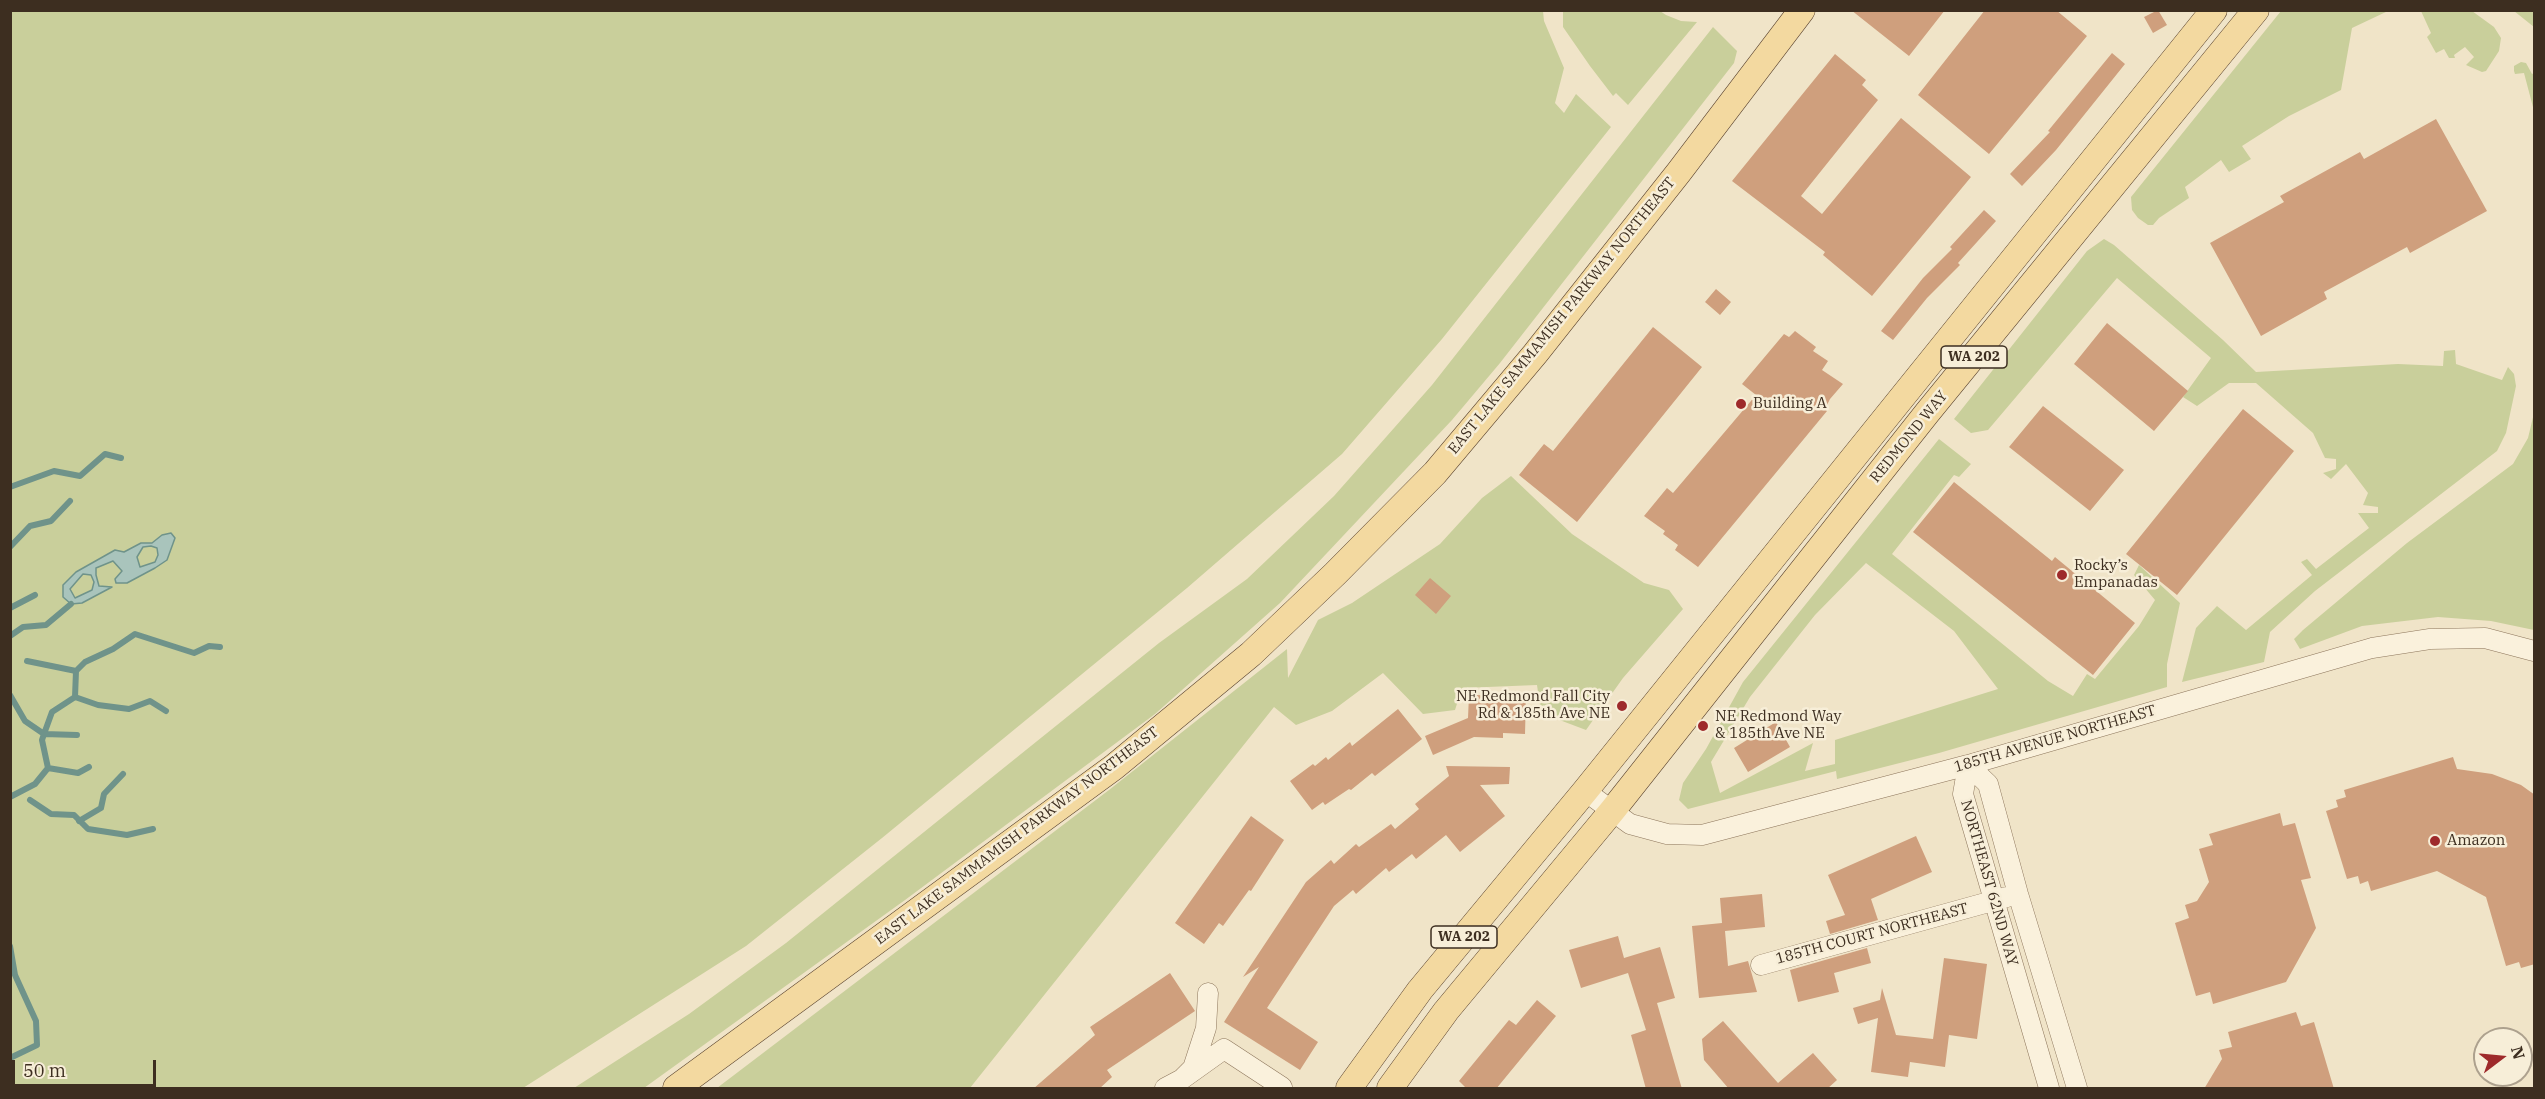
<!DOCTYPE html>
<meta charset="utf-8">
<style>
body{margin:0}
#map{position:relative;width:2545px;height:1099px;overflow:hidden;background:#f0e4c8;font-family:"IBM Plex Serif",serif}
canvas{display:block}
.frame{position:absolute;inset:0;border:12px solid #3d2e20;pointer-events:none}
.north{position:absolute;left:2473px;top:1027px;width:60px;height:60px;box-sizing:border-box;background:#f7eed8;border:2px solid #ada18e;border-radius:50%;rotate:74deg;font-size:16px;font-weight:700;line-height:24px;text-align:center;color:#3d2e20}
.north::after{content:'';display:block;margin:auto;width:21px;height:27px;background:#9e2a2b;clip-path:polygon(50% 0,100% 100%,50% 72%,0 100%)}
.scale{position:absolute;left:12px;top:1060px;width:144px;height:27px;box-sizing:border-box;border:3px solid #3d2e20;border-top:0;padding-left:8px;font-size:18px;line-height:21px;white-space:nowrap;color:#3d2e20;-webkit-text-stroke:4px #f7eed8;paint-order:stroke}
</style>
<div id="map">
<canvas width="2545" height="1099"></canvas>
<div class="frame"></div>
<div class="north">N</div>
<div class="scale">50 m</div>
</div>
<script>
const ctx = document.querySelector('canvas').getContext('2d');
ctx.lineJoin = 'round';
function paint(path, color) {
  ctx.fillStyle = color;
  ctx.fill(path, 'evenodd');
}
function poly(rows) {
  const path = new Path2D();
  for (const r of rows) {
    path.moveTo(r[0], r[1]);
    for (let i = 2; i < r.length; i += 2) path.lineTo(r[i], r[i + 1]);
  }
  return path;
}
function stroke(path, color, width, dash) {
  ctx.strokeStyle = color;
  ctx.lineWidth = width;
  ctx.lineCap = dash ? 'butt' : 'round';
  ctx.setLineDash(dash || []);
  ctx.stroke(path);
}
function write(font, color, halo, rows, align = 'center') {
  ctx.font = font + ' "IBM Plex Serif",serif';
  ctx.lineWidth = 5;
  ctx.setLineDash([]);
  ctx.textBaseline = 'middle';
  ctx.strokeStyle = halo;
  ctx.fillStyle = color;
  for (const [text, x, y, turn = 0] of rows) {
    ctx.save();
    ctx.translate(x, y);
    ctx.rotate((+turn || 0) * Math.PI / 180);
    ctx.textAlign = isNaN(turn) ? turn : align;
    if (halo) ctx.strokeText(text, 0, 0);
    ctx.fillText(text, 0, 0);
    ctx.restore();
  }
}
paint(poly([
 [10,11,1543,11,1544,21,1564,68,1555,103,1564,113,1576,94,1611,127,1442,339,1342,454,1187,588,882,838,746,946,523,1088,11,1088],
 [1563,11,1660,11,1666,15,1681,21,1697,22,1628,105,1616,93,1613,96,1590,66,1563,27],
 [2281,11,2388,11,2352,28,2341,90,2289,116,2242,146,2251,159,2229,172,2221,160,2185,187,2189,198,2159,218,2153,225,2148,225,2138,218,2132,210,2131,197],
 [2421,11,2472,11,2494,27,2501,38,2499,51,2486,71,2482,72,2466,65,2474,57,2465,47,2454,55,2455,58,2449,58,2444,49,2436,53,2427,37,2431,33],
 [2514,11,2534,11,2534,27],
 [1713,27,1737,51,1734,63,1500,363,1452,420,1280,603,1155,714,905,900,644,1088,574,1088,689,1014,786,943,1159,643,1247,579,1334,496,1432,385],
 [2521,62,2526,63,2532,74,2534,73,2534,111,2524,73,2515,74,2514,71,2514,66],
 [2104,239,2114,245,2223,340,2256,372,2398,364,2443,366,2444,351,2455,350,2456,364,2502,380,2508,367,2514,374,2516,386,2506,433,2497,451,2315,591,2270,632,2264,662,2182,682,2196,628,2217,606,2246,630,2312,575,2301,562,2307,559,2316,569,2369,528,2358,513,2378,513,2378,507,2363,505,2368,493,2346,464,2331,479,2323,473,2336,469,2336,459,2325,458,2313,433,2256,383,2229,383,2197,406,2183,397,2211,358,2117,278,1988,430,1971,433,1954,419,2087,251],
 [2534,413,2534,630,2491,621,2438,617,2362,626,2300,649,2294,639,2303,630,2407,543,2513,464,2528,438],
 [1939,439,1971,464,1959,477,1954,475,1892,554,2048,681,2073,696,2087,674,2095,679,2139,626,2155,600,2134,575,2139,565,2180,603,2167,664,2167,687,1939,753,1837,779,1836,771,1688,809,1679,800,1683,783,1706,749,1743,682],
 [1866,563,1954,631,1998,689,1835,740,1835,764,1805,771,1813,743,1720,793,1711,762,1750,697,1815,615],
 [1511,476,1572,534,1644,583,1669,590,1683,609,1623,678,1586,730,1541,713,1537,685,1462,688,1455,710,1423,714,1383,673,1332,711,1296,725,1274,707,970,1088,717,1088,1109,790,1287,649,1288,678,1318,620,1352,603,1440,544,1482,498]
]), '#c9cf9b');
const water = poly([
 [171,533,175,538,167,560,155,568,127,583,116,583,115,579,122,571,113,561,96,568,96,575,99,586,112,587,82,603,71,604,63,597,63,585,76,572,115,550,124,552,141,543,152,543,162,535,171,533],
 [151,546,157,548,158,555,155,562,140,567,137,557,143,547,151,546],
 [83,574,91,575,94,582,92,590,75,598,70,589,83,574]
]);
paint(water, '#a9c4bc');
stroke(water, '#6f938a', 1.5);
stroke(poly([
 [10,487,54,471,80,476,105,454,121,458],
 [10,547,30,526,51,521,70,501],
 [10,608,35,595],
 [10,636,23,627,46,625,71,604],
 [27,661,76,671],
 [10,695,25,721,44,734,77,735],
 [75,697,98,705,129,709,150,701,166,711],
 [48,768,78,773,89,767],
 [10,797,35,784,48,768,42,740,44,734,52,712,75,697,76,671,85,662,113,649,135,634,194,653,209,646,220,647],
 [30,800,51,814,74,815,88,829,127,835,153,829],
 [79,821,101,808,104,794,123,774],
 [10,946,15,975,36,1021,37,1045,10,1058]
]), '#6f938a', 6);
paint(poly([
 [1851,10,1945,10,1909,56],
 [1985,10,2056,10,2087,36,1989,154,1918,95],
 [2158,10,2167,25,2153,33,2144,17],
 [2112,53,2125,64,2056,150,2022,186,2010,174,2050,132,2048,131],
 [1835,54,1866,80,1862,85,1878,100,1801,196,1822,214,1901,118,1971,177,1872,296,1823,255,1825,252,1732,181],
 [2436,119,2487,211,2410,253,2407,247,2324,292,2327,299,2261,336,2210,243,2284,202,2280,196,2360,152,2364,159],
 [1984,210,1996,221,1958,263,1960,265,1927,298,1893,340,1881,331,1923,278,1952,249,1950,247],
 [1716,289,1731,302,1720,315,1705,302],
 [2107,323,2188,391,2154,431,2074,364],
 [1653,327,1702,367,1577,522,1519,475,1544,444,1553,451],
 [1795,331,1816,347,1813,351,1828,361,1822,370,1843,384,1830,399,1825,409,1827,411,1698,567,1675,550,1678,545,1663,534,1665,531,1644,516,1667,488,1673,493,1756,395,1742,384,1784,334,1789,337],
 [2043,406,2124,470,2090,511,2009,447],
 [2243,409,2294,451,2177,595,2126,554],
 [1954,482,2052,561,2055,557,2135,623,2093,675,1913,532],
 [1430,578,1451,596,1436,614,1415,595],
 [1469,695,1526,696,1525,734,1503,733,1503,738,1474,737,1433,755,1425,736,1468,718],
 [1398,709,1422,739,1375,776,1372,773,1351,790,1349,789,1325,805,1323,802,1312,810,1290,781,1313,764,1315,766,1326,757,1328,760,1350,742,1352,746],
 [1776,722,1790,747,1748,772,1734,748],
 [2453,757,2457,769,2492,774,2521,785,2535,795,2535,964,2521,968,2519,962,2506,966,2486,897,2437,871,2371,891,2368,881,2360,884,2358,876,2347,879,2326,811,2338,807,2336,800,2346,797,2344,790],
 [1446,766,1510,767,1509,784,1480,785,1505,816,1460,852,1446,835,1416,859,1412,854,1389,872,1386,868,1356,894,1353,890,1334,906,1267,1008,1318,1042,1300,1070,1224,1022,1259,967,1243,977,1306,882,1331,860,1334,864,1356,844,1359,847,1391,824,1395,829,1419,809,1415,804,1449,776],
 [2280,813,2283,826,2295,823,2311,878,2301,880,2316,928,2286,982,2213,1004,2210,992,2196,996,2175,923,2189,918,2185,905,2197,901,2209,882,2199,849,2213,845,2209,834],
 [1251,816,1284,840,1251,891,1249,890,1223,926,1219,923,1204,944,1175,923],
 [1916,836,1932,872,1871,899,1878,920,1830,934,1826,921,1845,915,1828,875],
 [1762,894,1765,927,1725,931,1728,966,1748,961,1757,992,1699,998,1692,926,1722,923,1720,898],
 [1618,936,1624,958,1660,947,1675,998,1657,1003,1682,1089,1646,1089,1631,1035,1646,1030,1628,973,1581,988,1569,950],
 [1867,948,1871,963,1834,973,1839,992,1798,1002,1790,970],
 [1944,958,1987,964,1977,1039,1949,1035,1945,1067,1910,1062,1908,1077,1871,1072,1878,1018,1858,1024,1853,1008,1880,1000,1882,988,1896,1035,1933,1039],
 [1170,973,1195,1011,1107,1070,1112,1077,1099,1089,1033,1089,1095,1035,1090,1027],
 [1537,1000,1556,1016,1496,1089,1467,1089,1459,1081,1509,1020,1516,1025],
 [2296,1012,2301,1026,2314,1022,2334,1089,2204,1089,2222,1059,2219,1050,2232,1047,2228,1032],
 [1723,1021,1778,1083,1813,1053,1837,1080,1827,1089,1729,1089,1704,1060,1702,1039]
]), '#cf9f7d');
const minor = poly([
 [1968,765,1988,784,2018,894,2077,1088],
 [1968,765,1963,794,2049,1088],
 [1585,791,1630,824,1667,834,1702,835,1968,765,2372,648,2430,639,2485,638,2534,651],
 [1761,965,2007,897],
 [1182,1079,1224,1049,1282,1087],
 [1165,1088,1182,1079,1193,1068,1206,1028,1208,993]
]);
const major = poly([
 [676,1088,1114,767,1251,654,1335,574,1435,473,1535,354,1679,172,1802,10],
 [1349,1088,1420,990,1585,791,2214,10],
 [1390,1088,1446,1011,1612,811,1927,413,2256,10]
]);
stroke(minor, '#8d765c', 21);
stroke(major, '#5b4430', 27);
stroke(minor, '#faf1dc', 20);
stroke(major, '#f3d9a0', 26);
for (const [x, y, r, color] of [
 [1741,404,6,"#9e2a2b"],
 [2062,575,6,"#9e2a2b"],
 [1622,706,6,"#9e2a2b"],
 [1703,726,6,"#9e2a2b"],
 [2435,841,6,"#9e2a2b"]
]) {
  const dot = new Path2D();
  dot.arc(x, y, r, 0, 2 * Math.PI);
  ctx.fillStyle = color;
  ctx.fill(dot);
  stroke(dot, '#f7eed8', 2);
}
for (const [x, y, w] of [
 [1974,357,66],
 [1464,937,66]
]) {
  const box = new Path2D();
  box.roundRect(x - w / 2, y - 11, w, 22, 4.5);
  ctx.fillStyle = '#f7eed8';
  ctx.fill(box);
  stroke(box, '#3d2e20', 1.5);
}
write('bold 14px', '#3d2e20', null, [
 ["WA 202",1974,357],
 ["WA 202",1464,937]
]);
write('15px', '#3d2e20', '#f7eed8', [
 ["EAST LAKE SAMMAMISH PARKWAY NORTHEAST",1562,316,-51],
 ["REDMOND WAY",1909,437,-51],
 ["185TH AVENUE NORTHEAST",2055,739,-16],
 ["EAST LAKE SAMMAMISH PARKWAY NORTHEAST",1017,836,-37],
 ["NORTHEAST 62ND WAY",1989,883,74],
 ["185TH COURT NORTHEAST",1872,934,-15]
]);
write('15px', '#3d2e20', '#f7eed8', [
 ["Building A",1753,404],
 ["Rocky’s",2074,566],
 ["Empanadas",2074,583],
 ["NE Redmond Fall City",1610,697,"right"],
 ["Rd & 185th Ave NE",1610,714,"right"],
 ["NE Redmond Way",1715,717],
 ["& 185th Ave NE",1715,734],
 ["Amazon",2447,841]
], 'left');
</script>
